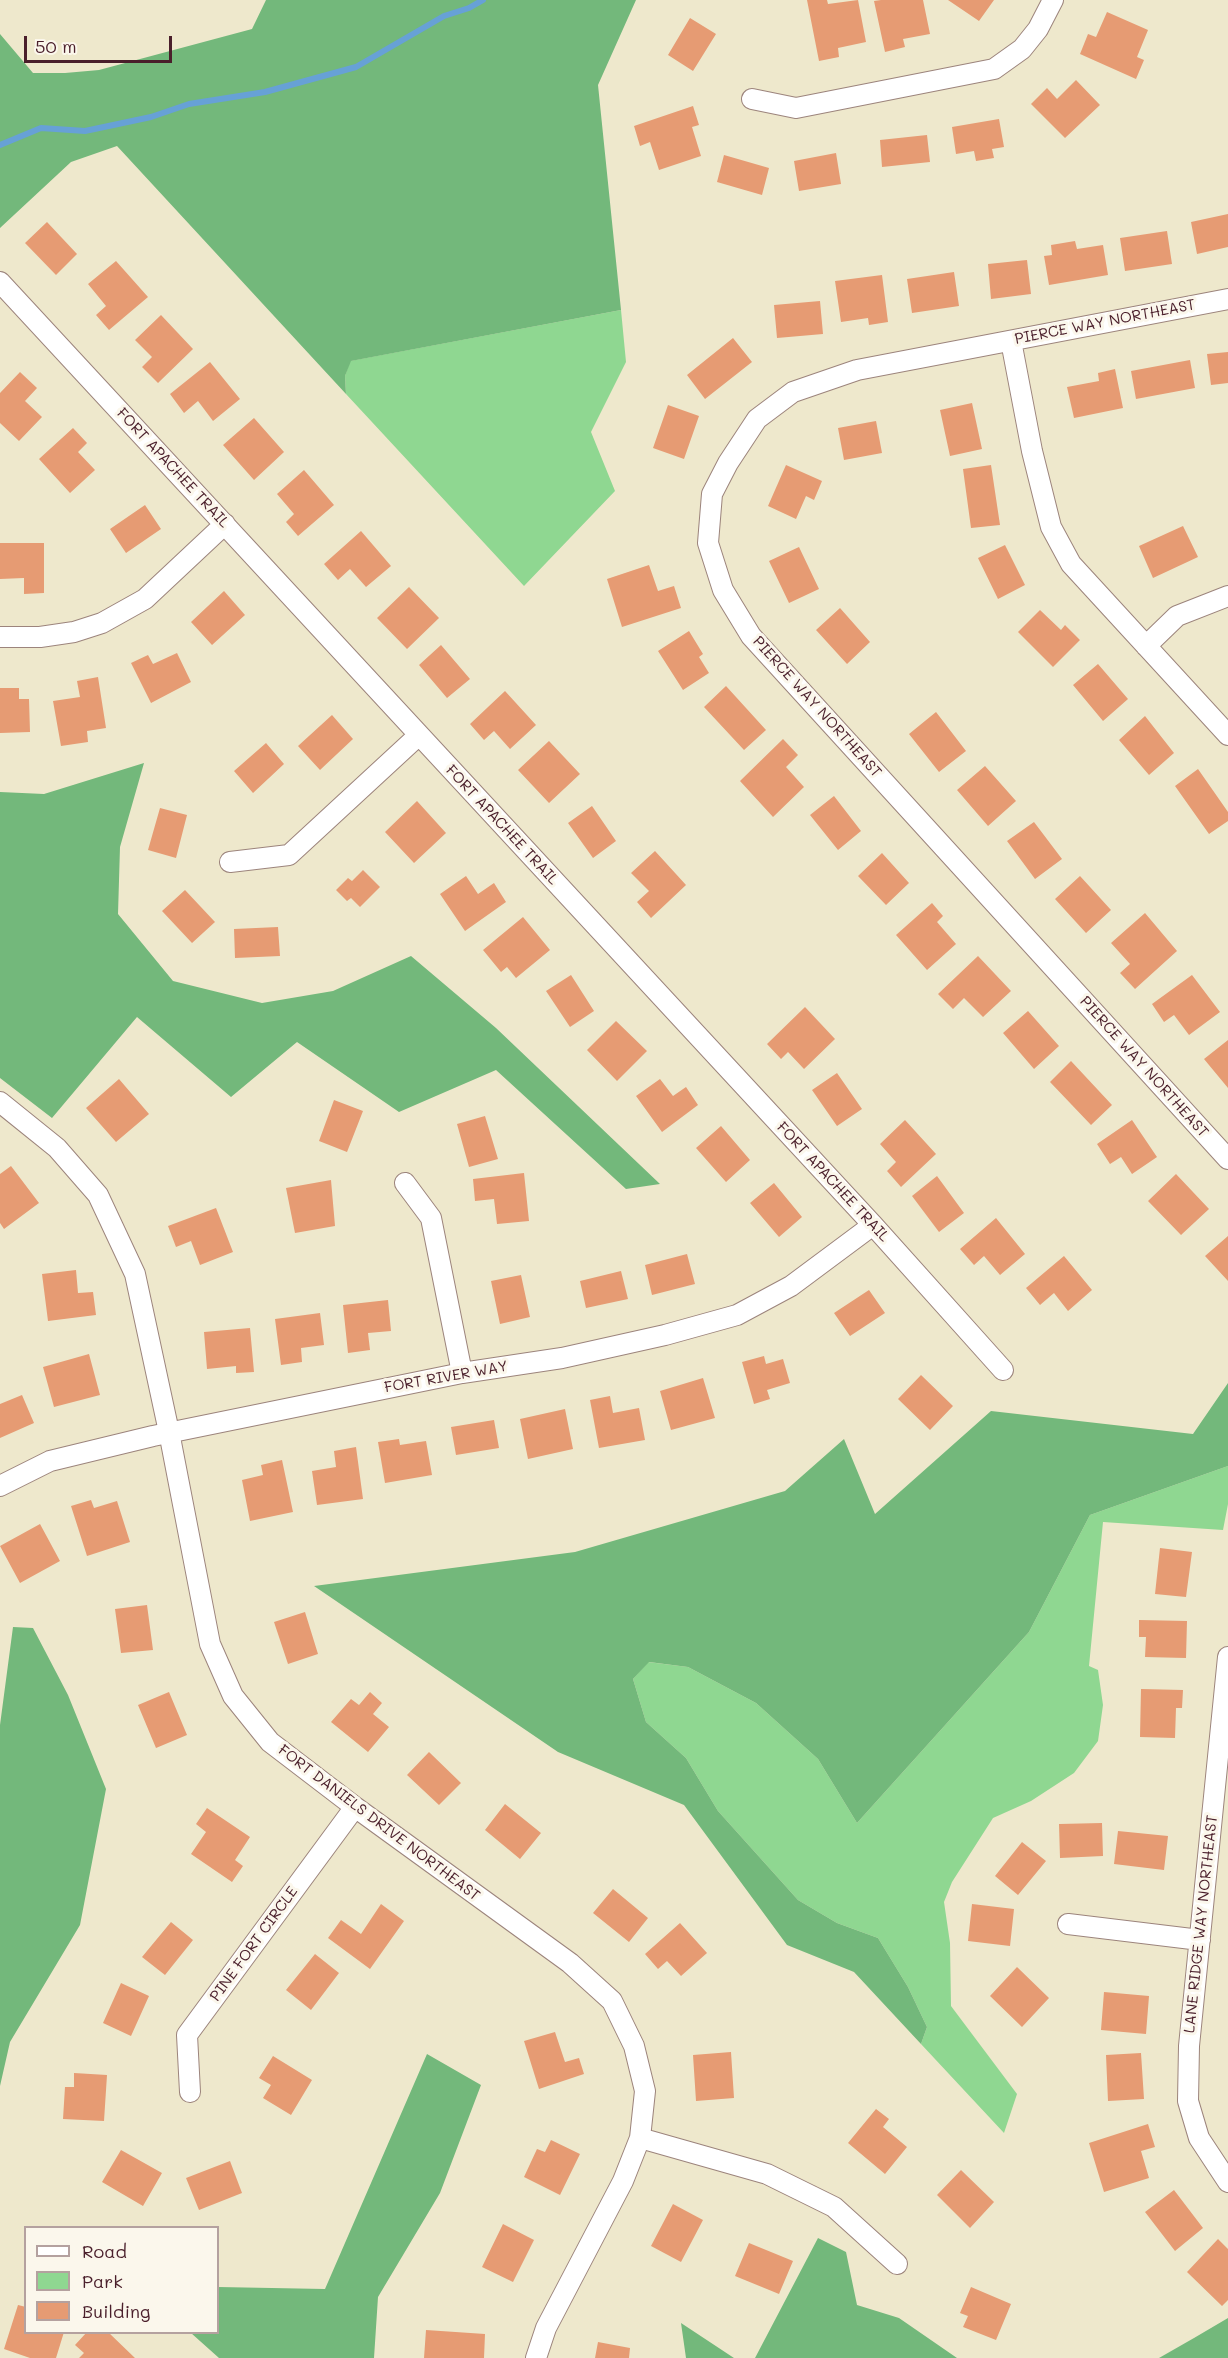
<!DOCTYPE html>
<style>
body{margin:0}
#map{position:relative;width:1228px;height:2358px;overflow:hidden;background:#eee8cc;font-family:Mali,sans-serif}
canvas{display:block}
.legend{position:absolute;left:24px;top:2226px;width:195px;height:108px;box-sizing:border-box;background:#fbf7ec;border:2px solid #b4a19f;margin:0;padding:8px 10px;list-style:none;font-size:18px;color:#4a1f2b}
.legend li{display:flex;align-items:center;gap:12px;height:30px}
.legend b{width:30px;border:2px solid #b4a19f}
.scale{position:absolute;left:24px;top:36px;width:148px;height:27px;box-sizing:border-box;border:3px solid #4a1f2b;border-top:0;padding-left:8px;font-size:18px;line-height:21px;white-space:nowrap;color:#4a1f2b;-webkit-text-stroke:4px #fbf7ec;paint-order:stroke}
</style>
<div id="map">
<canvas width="1228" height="2358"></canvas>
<ul class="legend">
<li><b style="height:8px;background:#fff"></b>Road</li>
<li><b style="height:16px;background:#8fd791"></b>Park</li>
<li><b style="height:16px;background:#e69b73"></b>Building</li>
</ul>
<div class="scale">50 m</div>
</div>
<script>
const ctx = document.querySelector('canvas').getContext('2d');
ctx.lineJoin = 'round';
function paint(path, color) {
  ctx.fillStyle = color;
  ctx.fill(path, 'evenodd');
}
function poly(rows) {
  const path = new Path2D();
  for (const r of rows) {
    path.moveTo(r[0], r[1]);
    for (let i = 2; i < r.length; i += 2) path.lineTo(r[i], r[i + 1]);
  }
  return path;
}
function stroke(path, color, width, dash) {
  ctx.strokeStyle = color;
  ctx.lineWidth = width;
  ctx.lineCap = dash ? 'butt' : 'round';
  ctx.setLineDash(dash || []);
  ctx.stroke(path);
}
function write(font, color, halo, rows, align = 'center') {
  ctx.font = font + ' Mali,sans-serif';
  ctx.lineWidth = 6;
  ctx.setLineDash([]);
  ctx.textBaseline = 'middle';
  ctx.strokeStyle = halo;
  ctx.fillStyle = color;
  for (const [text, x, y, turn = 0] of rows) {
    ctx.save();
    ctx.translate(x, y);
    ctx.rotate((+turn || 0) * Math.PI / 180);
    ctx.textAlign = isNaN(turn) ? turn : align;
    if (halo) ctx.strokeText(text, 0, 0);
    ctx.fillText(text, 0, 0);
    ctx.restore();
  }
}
paint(poly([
 [621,310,626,362,591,432,615,491,524,586,346,394,345,376,350,361],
 [1228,1466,1228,1504,1223,1530,1103,1522,1089,1666,1098,1670,1103,1705,1098,1741,1074,1773,1031,1801,993,1818,952,1882,944,1902,950,1943,951,2006,1017,2094,1004,2133,921,2044,927,2027,908,1987,878,1938,837,1923,798,1900,718,1811,686,1758,646,1722,633,1679,648,1662,688,1667,756,1703,818,1759,857,1823,1029,1632,1090,1515]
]), '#8fd791');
paint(poly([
 [266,0,636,0,598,85,621,310,351,361,345,376,346,394,117,146,71,162,0,228,0,34,33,73,65,73,99,70,252,29],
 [144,763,120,847,118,914,173,981,262,1003,333,991,411,956,496,1028,660,1184,626,1189,496,1070,399,1112,297,1042,231,1097,137,1017,52,1118,0,1078,0,792,44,794],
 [1228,1383,1228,1466,1090,1515,1029,1632,857,1823,818,1759,756,1703,688,1667,649,1662,633,1679,646,1722,686,1758,718,1811,798,1900,837,1923,878,1938,908,1987,927,2027,921,2044,854,1972,787,1945,684,1805,558,1752,314,1586,575,1552,785,1491,844,1439,875,1514,991,1411,1193,1434],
 [13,1627,33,1628,68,1695,106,1789,80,1925,10,2042,0,2086,0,1725],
 [427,2054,481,2085,440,2193,378,2297,374,2358,219,2358,191,2333,218,2332,218,2287,325,2289],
 [818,2238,846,2252,857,2305,899,2318,957,2358,755,2358],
 [1228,2318,1228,2358,1159,2358,1194,2338],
 [681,2323,734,2358,686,2358]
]), '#73b87b');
stroke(poly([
 [0,145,41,128,85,131,151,117,189,104,265,92,356,67,444,16,469,8,483,0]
]), '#67a1d6', 6);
paint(poly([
 [807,0,827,0,828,4,858,0,866,42,838,48,839,57,819,61],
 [881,0,923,0,930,34,903,39,905,47,885,52,874,1],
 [948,0,994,0,979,21],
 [1107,12,1148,30,1137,57,1144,60,1136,79,1080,54,1088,34,1096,37],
 [690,18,716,34,693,71,668,55],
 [1076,80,1100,105,1065,138,1031,104,1047,88,1057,99],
 [693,106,699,125,692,127,701,156,659,170,650,142,640,146,634,126],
 [999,119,1004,147,992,149,994,158,976,161,974,151,956,154,952,127],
 [927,135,930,162,882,167,880,140],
 [836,153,841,184,799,191,794,161],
 [724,155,769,168,762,195,717,182],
 [1228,214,1228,247,1197,254,1191,222],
 [47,222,77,254,56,275,25,243],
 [1167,231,1172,264,1125,271,1120,238],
 [1075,241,1077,249,1103,245,1108,275,1049,285,1044,256,1052,255,1051,245],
 [1027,260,1031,294,991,299,988,264],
 [116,261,148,297,109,330,96,315,106,306,88,284],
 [954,272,959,306,912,313,907,279],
 [882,275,888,322,869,325,868,318,841,322,835,281],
 [820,301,823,334,777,338,774,305],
 [161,315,193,349,158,383,142,367,152,357,135,340],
 [733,338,752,362,705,399,687,375],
 [1228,352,1228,383,1211,385,1207,354],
 [1190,360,1195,388,1136,399,1131,371],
 [210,362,240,399,213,421,198,401,184,413,170,394],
 [1115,369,1123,408,1074,418,1067,387,1099,381,1098,373],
 [20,372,37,388,25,401,42,417,19,441,0,423,0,393],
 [972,403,982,449,950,456,940,410],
 [668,405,699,416,684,459,653,448],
 [254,418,284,452,254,480,223,445],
 [876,421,882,453,844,460,838,428],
 [73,428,87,443,78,452,95,470,70,493,39,459],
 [786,465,822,481,814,500,806,496,796,519,768,506],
 [991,465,1000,525,971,528,963,469],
 [304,470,334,505,298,536,286,522,294,514,277,494],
 [145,505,161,529,126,553,110,529],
 [1183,526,1198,557,1153,578,1139,546],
 [361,531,391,566,366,587,350,569,338,580,324,564],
 [0,543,44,543,44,593,24,594,24,578,0,579],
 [1005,545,1025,585,998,599,978,558],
 [799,547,819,589,789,603,769,561],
 [649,565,658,591,674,586,681,608,622,627,607,579],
 [409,587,439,618,407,649,377,618],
 [224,591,245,615,212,645,191,622],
 [840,608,870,642,847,664,816,630],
 [1040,610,1061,630,1065,625,1080,640,1053,667,1018,632],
 [689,631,703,654,699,657,709,673,683,690,658,651],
 [441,645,470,679,447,698,419,665],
 [177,653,191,682,151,703,131,663,148,655,153,664],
 [1098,664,1128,699,1103,721,1073,685],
 [98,677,106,728,87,731,88,742,61,746,53,701,80,697,77,681],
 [726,686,766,730,744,750,704,707],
 [0,688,19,688,19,699,29,699,30,732,0,733],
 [505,691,536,725,510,749,494,731,484,740,470,724],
 [936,712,966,751,939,772,909,734],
 [332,715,353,739,320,770,298,746],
 [1145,716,1174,753,1149,775,1119,740],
 [783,739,798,755,786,767,804,787,773,817,740,781],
 [549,741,580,774,549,803,518,770],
 [266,743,284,764,253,793,234,771],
 [985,766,1016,801,988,826,957,790],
 [1198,769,1228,812,1228,821,1209,834,1175,786],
 [834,796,861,831,838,850,810,815],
 [417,801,446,833,414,863,385,832],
 [592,806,616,841,593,858,568,823],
 [160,808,187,815,176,858,148,850],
 [1034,822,1062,859,1035,879,1007,841],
 [655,851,686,885,651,918,637,902,649,891,631,873],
 [882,853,909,883,886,905,858,876],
 [363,870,380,887,360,907,351,898,347,901,336,890,348,878,352,881],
 [466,876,478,894,494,883,506,902,465,931,440,894],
 [1080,876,1111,910,1086,933,1055,899],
 [185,890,215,922,192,943,162,911],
 [932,903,943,916,937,922,956,944,927,970,896,935],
 [1145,913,1177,951,1135,989,1120,973,1130,964,1111,943],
 [523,917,550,950,516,978,507,967,501,972,483,950],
 [278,927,280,956,235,958,234,929],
 [978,956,1011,991,983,1017,964,998,953,1009,938,994],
 [571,975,594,1011,570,1027,546,991],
 [1192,975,1220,1012,1189,1035,1174,1015,1164,1022,1152,1004],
 [805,1007,835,1039,804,1069,788,1052,781,1059,767,1044],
 [1028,1011,1059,1046,1034,1069,1003,1033],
 [616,1021,647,1051,617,1081,587,1050],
 [1228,1040,1228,1088,1204,1059],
 [1071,1061,1112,1105,1091,1125,1050,1082],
 [837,1073,862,1109,837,1126,812,1090],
 [119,1079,149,1114,116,1142,86,1108],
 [660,1079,673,1096,686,1087,698,1105,662,1132,636,1096],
 [334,1100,363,1111,347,1152,319,1141],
 [485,1116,498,1159,469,1167,457,1124],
 [905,1120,936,1154,901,1187,887,1171,896,1162,880,1144],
 [1132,1120,1157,1157,1132,1174,1121,1157,1110,1164,1097,1144],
 [721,1126,750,1160,726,1182,696,1148],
 [11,1166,39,1203,4,1229,0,1223,0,1174],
 [524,1173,529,1221,497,1224,494,1199,475,1201,473,1179],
 [1176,1174,1209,1209,1181,1235,1148,1201],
 [937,1176,964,1213,939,1232,912,1196],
 [331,1180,335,1226,295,1233,286,1188],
 [774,1183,802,1217,779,1237,750,1203],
 [216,1208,233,1252,200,1265,191,1241,176,1247,168,1226],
 [996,1218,1025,1254,1000,1275,984,1256,974,1265,960,1249],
 [1228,1236,1228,1281,1205,1256],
 [687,1254,695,1284,652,1295,645,1265],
 [1064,1256,1092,1290,1068,1311,1054,1293,1040,1305,1026,1288],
 [76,1270,78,1293,93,1292,96,1315,48,1321,42,1274],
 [621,1271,628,1299,586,1308,580,1281],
 [521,1275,530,1317,500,1324,491,1281],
 [869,1290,885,1313,850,1336,834,1313],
 [388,1300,391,1331,368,1333,370,1350,348,1353,343,1305],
 [320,1313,324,1345,301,1348,302,1362,281,1365,275,1319],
 [250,1328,254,1372,236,1373,236,1366,207,1369,204,1332],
 [89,1354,100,1395,54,1407,43,1367],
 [764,1356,766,1364,783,1359,790,1383,767,1390,770,1399,754,1404,742,1362],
 [921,1375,953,1406,930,1430,898,1399],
 [703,1378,715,1418,671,1430,660,1391],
 [22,1395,34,1423,0,1438,0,1404],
 [610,1396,613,1413,639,1408,645,1440,599,1448,590,1400],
 [565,1409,573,1449,528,1459,520,1419],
 [494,1420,499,1448,456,1455,451,1427],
 [399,1439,400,1445,426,1441,432,1475,385,1483,378,1442],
 [356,1447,363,1499,317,1505,312,1471,336,1467,334,1451],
 [282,1460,293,1512,250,1521,242,1480,263,1475,261,1465],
 [91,1500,94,1508,117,1501,130,1542,87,1556,71,1506],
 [40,1524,60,1561,20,1583,0,1546],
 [1160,1548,1192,1552,1186,1597,1155,1594],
 [147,1605,153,1650,121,1653,115,1609],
 [305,1612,318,1654,288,1664,274,1622],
 [1139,1620,1187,1621,1186,1658,1145,1657,1146,1637,1139,1637],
 [1141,1689,1183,1690,1182,1708,1176,1708,1175,1738,1140,1737],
 [169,1692,187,1735,156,1748,138,1705],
 [370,1692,382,1703,373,1714,389,1727,368,1752,331,1722,351,1699,359,1705],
 [429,1752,461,1783,439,1805,407,1775],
 [505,1804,541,1833,520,1859,485,1830],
 [207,1808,250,1837,235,1860,243,1866,232,1882,191,1854,206,1832,196,1824],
 [1102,1823,1103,1856,1060,1858,1059,1824],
 [1118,1831,1168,1836,1164,1870,1114,1864],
 [1022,1842,1046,1861,1018,1895,995,1876],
 [613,1889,648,1918,629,1942,593,1913],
 [381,1904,404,1921,370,1969,328,1938,341,1920,361,1934],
 [972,1904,1014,1909,1010,1946,968,1941],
 [171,1922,193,1940,165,1975,142,1957],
 [680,1923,707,1953,681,1976,667,1961,658,1969,645,1954],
 [315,1954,339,1973,311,2010,286,1990],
 [1017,1967,1049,1998,1022,2027,990,1996],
 [121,1983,149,1996,131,2036,103,2023],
 [1104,1992,1149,1996,1146,2034,1101,2030],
 [555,2032,565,2062,579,2058,584,2074,539,2089,524,2041],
 [731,2052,734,2098,696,2101,693,2055],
 [1141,2053,1144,2099,1108,2101,1106,2055],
 [273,2056,312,2080,291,2115,263,2098,271,2085,259,2078],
 [74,2073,107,2075,104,2121,63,2119,65,2087,74,2087],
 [876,2109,889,2119,883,2127,907,2147,885,2174,848,2143],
 [1148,2124,1155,2147,1141,2151,1149,2178,1104,2192,1089,2143],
 [551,2140,580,2154,560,2195,524,2177,537,2149,545,2152],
 [121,2150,162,2173,143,2206,102,2182],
 [230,2161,242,2193,199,2210,186,2178],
 [961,2170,994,2202,970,2228,937,2195],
 [1174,2190,1203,2228,1175,2251,1145,2212],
 [673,2204,703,2220,681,2262,651,2246],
 [503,2224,534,2240,513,2282,482,2267],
 [1218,2239,1228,2249,1228,2300,1222,2306,1187,2272],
 [749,2243,793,2261,779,2294,735,2276],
 [971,2287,1011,2304,996,2340,963,2327,968,2316,960,2313],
 [18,2305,26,2307,26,2332,64,2332,56,2358,30,2358,4,2349],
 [426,2330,485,2334,484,2358,424,2358],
 [87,2332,108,2332,135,2358,79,2358,84,2353,75,2345],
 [598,2342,630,2348,629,2358,595,2358]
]), '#e69b73');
const street = poly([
 [752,99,796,108,994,69,1022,49,1038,29,1053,0],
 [0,282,873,1225,1003,1370],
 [1228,299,857,370,793,392,757,419,728,463,712,494,708,543,723,590,751,636,1228,1159],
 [1011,341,1032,451,1051,527,1071,564,1228,735],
 [0,637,40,637,74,632,102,623,145,599,225,524],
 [1146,646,1177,616,1228,596],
 [230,862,289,855,419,735],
 [0,1102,57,1148,98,1195,135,1274,169,1432,210,1644,233,1696,270,1742,355,1807,570,1963,612,2001,634,2046,645,2091,640,2138,623,2181,546,2328,536,2358],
 [405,1183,431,1218,462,1373],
 [0,1486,50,1461,153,1436,462,1373,562,1358,665,1335,737,1315,791,1286,873,1225],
 [1228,1657,1189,2046,1188,2101,1199,2138,1228,2182],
 [1068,1924,1200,1940],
 [190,2092,187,2035,355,1807],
 [640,2138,767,2174,834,2207,897,2264]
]);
stroke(street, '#9c847c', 22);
stroke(street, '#fff', 20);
write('15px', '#4a1f2b', '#fbf7ec', [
 ["PIERCE WAY NORTHEAST",1105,322,-11],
 ["FORT APACHEE TRAIL",173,468,47],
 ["PIERCE WAY NORTHEAST",817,707,48],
 ["FORT APACHEE TRAIL",502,825,47],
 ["PIERCE WAY NORTHEAST",1144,1067,48],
 ["FORT APACHEE TRAIL",833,1182,47],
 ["FORT RIVER WAY",446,1377,-10],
 ["FORT DANIELS DRIVE NORTHEAST",379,1823,37],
 ["LANE RIDGE WAY NORTHEAST",1201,1924,-84],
 ["PINE FORT CIRCLE",254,1944,-54]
]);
</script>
